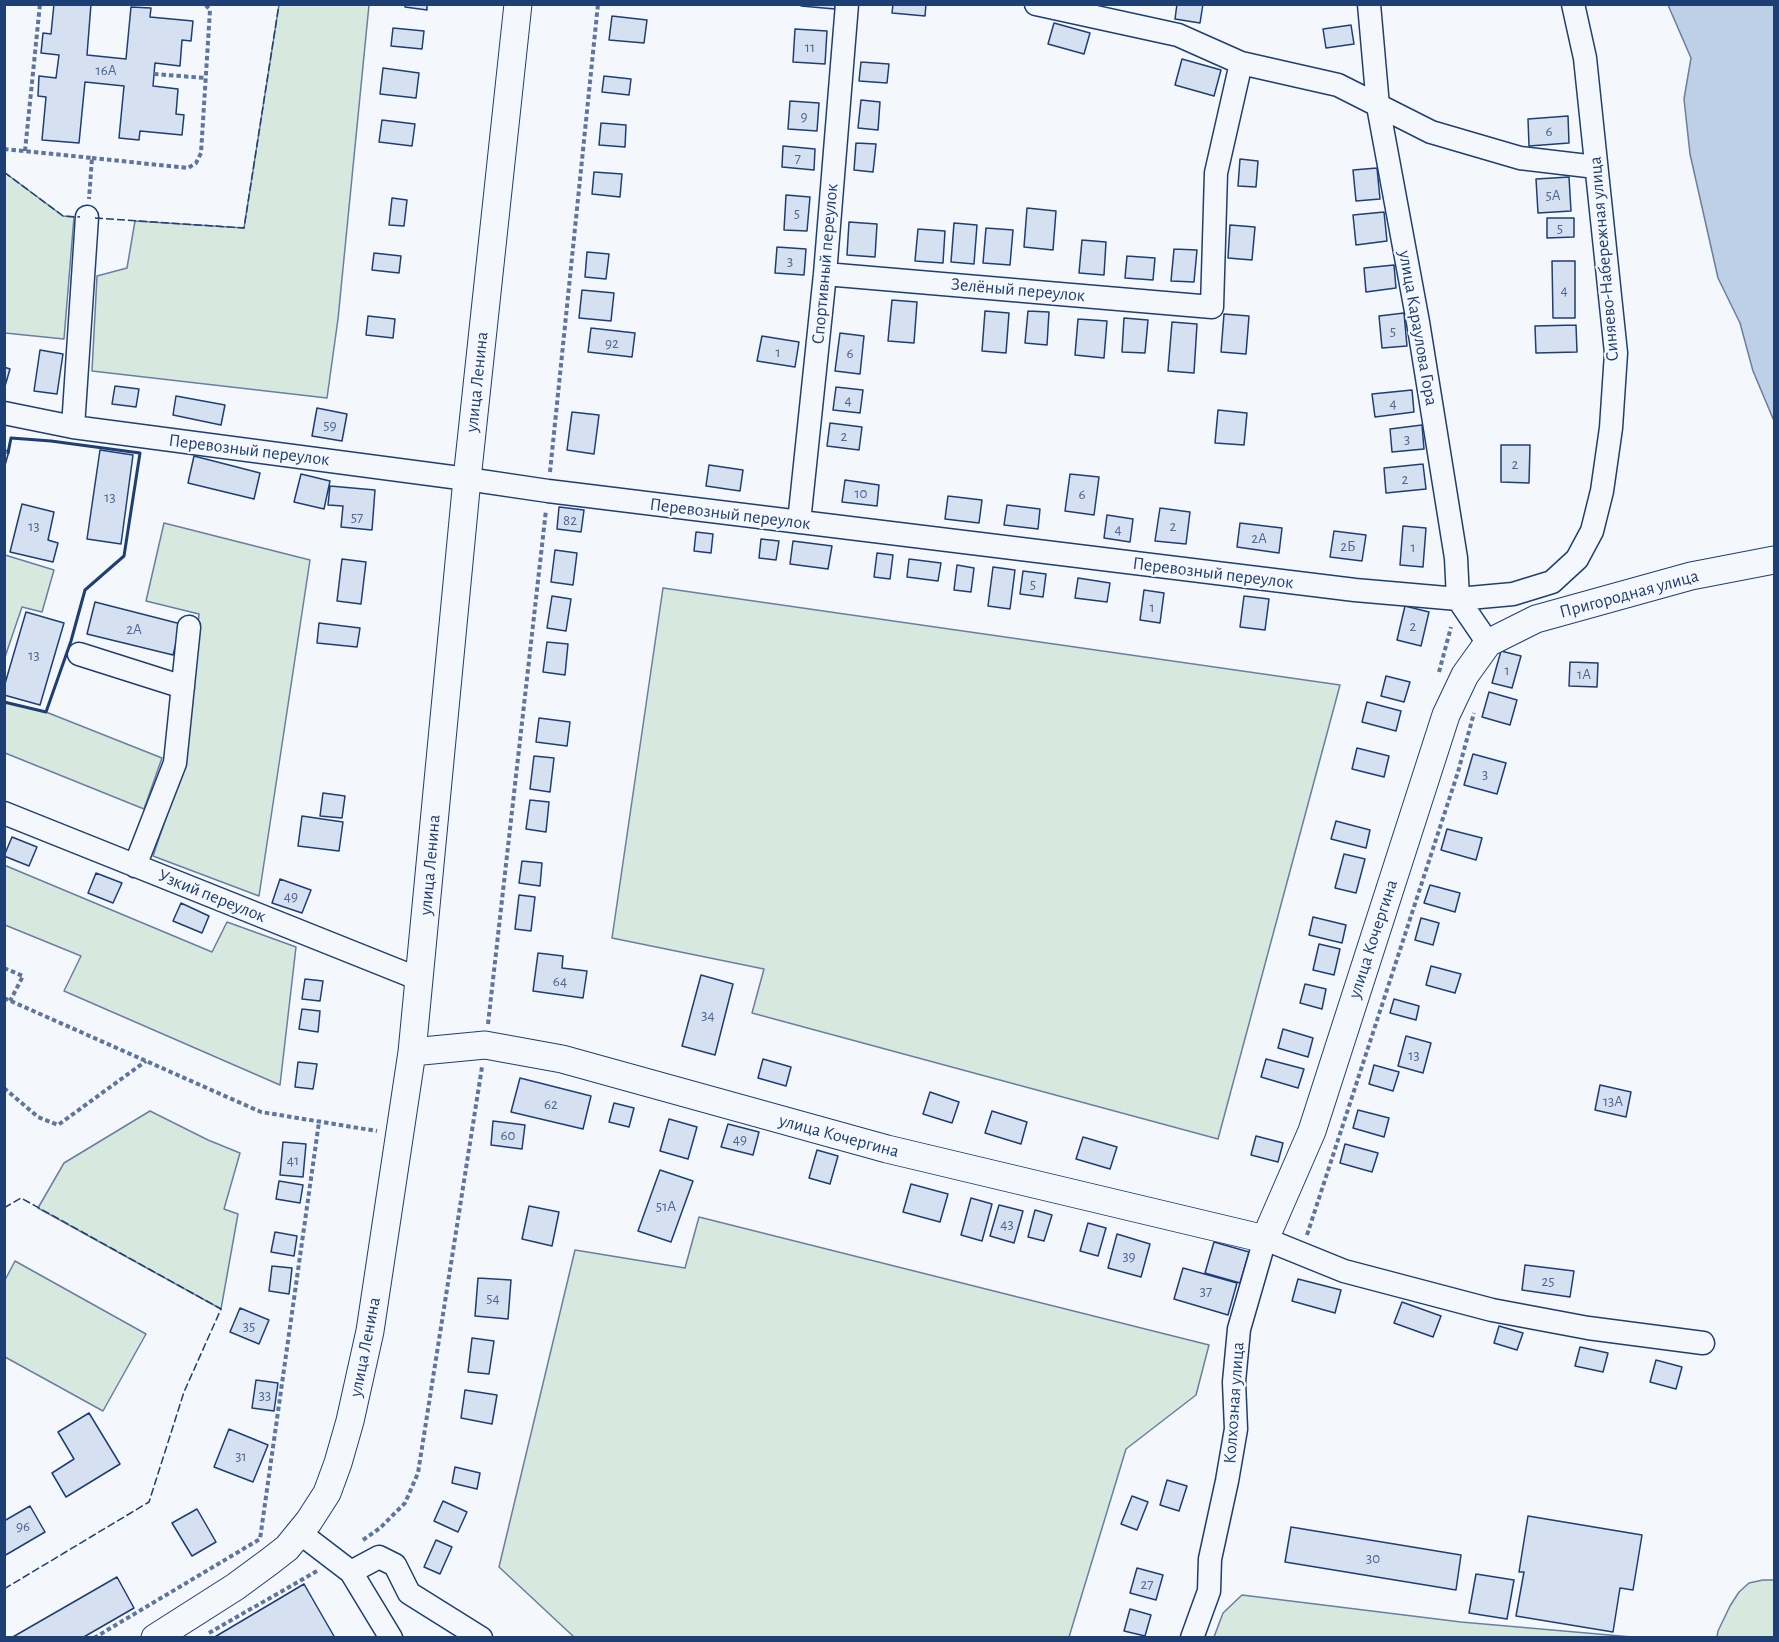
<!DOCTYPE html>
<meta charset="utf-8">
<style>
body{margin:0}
#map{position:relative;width:1779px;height:1642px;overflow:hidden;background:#f4f7fb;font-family:"Alegreya Sans",sans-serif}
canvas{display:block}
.frame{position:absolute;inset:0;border:6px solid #1d3f73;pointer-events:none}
</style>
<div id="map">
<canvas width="1779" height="1642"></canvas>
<div class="frame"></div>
</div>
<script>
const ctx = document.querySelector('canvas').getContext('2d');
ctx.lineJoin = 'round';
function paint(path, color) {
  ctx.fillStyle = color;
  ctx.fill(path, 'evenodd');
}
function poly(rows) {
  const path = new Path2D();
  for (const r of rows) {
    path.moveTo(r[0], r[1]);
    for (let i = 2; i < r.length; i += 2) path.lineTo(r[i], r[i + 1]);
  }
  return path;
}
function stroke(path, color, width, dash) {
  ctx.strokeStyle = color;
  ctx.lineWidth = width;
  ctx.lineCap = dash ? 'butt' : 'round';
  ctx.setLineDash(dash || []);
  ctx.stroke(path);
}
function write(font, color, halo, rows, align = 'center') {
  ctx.font = font + ' "Alegreya Sans",sans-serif';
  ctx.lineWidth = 4.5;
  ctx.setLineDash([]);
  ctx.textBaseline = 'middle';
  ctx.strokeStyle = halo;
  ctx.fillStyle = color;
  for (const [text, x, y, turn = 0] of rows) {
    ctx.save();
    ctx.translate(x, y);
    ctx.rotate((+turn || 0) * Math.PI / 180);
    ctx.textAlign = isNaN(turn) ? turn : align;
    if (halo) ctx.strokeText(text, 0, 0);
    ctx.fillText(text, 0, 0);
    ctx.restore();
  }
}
const green = poly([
 [279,5,369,5,338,319,327,398,92,371,97,276,127,268,135,221,244,228,279,5],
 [4,172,63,216,74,217,64,339,5,333,4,172],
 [164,523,310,560,259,896,153,856,186,759,199,614,146,601,164,523],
 [5,555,54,570,42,612,22,607,5,657,5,555],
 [663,588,1340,685,1218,1139,752,1013,764,969,612,938,663,588],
 [5,702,46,712,162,758,144,809,5,753,5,702],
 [4,865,212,952,227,922,296,947,280,1085,64,991,81,956,5,925,4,865],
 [150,1111,208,1140,240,1153,224,1209,238,1214,221,1309,38,1208,64,1163,150,1111],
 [699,1217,1209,1345,1196,1395,1126,1449,1069,1637,574,1637,499,1567,575,1250,685,1268,699,1217],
 [15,1261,146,1334,103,1411,5,1357,5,1280,15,1261],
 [1763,1580,1774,1580,1774,1637,1717,1637,1718,1631,1730,1606,1739,1592,1749,1583,1763,1580],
 [1242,1595,1461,1622,1632,1637,1214,1637,1223,1613,1242,1595]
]);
paint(green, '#d7e8df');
stroke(green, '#687fa3', 1.5);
const water = poly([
 [1668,5,1774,5,1774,421,1753,371,1740,323,1718,278,1690,154,1684,99,1691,58,1668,5]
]);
paint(water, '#bed0e5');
stroke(water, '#687fa3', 1.5);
const building = poly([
 [54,4,91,4,87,55,126,59,131,7,151,8,150,17,193,21,191,41,182,40,180,66,155,63,153,86,178,89,176,114,184,115,182,135,140,131,139,140,119,138,124,86,85,82,79,143,42,140,46,97,38,96,39,76,56,78,59,55,41,53,43,33,51,34,54,4],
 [405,4,427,4,427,10,405,7,405,4],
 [801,4,835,4,835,9,801,6,801,4],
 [893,4,926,4,925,16,892,13,893,4],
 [1177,4,1203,4,1200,23,1175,19,1177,4],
 [612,16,647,20,644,43,609,40,612,16],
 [1054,23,1090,33,1084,54,1048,44,1054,23],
 [1351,25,1354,44,1326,48,1323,29,1351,25],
 [393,28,424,31,422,49,391,46,393,28],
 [795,29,827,31,825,64,793,62,795,29],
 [1182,59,1221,70,1214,96,1175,85,1182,59],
 [861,62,889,64,887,83,859,81,861,62],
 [383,68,419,73,416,98,380,94,383,68],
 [604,76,631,79,629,95,602,92,604,76],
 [861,100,880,102,878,130,858,128,861,100],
 [790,101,819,103,817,131,788,129,790,101],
 [1568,116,1569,143,1529,146,1528,119,1568,116],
 [382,120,415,124,412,146,379,142,382,120],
 [601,123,626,125,625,147,599,145,601,123],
 [856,143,876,144,873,172,854,170,856,143],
 [783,146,815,149,814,170,782,167,783,146],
 [1240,159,1258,161,1256,187,1238,186,1240,159],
 [1377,168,1380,199,1356,201,1353,170,1377,168],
 [594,172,622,174,620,197,592,194,594,172],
 [1569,177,1571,211,1538,213,1536,179,1569,177],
 [786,195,810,197,807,231,784,230,786,195],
 [392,198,407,200,404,226,389,225,392,198],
 [1027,208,1056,211,1053,250,1024,247,1027,208],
 [1384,212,1387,241,1356,245,1353,215,1384,212],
 [1547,218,1574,218,1574,237,1547,238,1547,218],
 [849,222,877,224,875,257,847,255,849,222],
 [954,223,977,225,974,264,951,262,954,223],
 [1230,225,1255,227,1252,260,1228,258,1230,225],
 [986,228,1013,230,1010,265,983,263,986,228],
 [918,229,945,231,943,263,915,261,918,229],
 [1082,240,1106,242,1104,275,1079,273,1082,240],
 [777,247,806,249,804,275,775,273,777,247],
 [1174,249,1197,250,1194,282,1171,281,1174,249],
 [587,252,609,254,606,279,585,277,587,252],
 [374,253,401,256,399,273,372,270,374,253],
 [1127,256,1155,258,1153,280,1125,278,1127,256],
 [1552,261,1575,261,1575,318,1553,318,1552,261],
 [1394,265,1396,288,1366,292,1364,268,1394,265],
 [582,290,614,293,611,321,579,318,582,290],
 [892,300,917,302,914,343,888,341,892,300],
 [985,311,1009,313,1006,353,982,351,985,311],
 [1028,311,1049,312,1047,345,1025,343,1028,311],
 [1404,313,1407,346,1382,348,1379,316,1404,313],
 [1224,314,1249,316,1246,354,1221,352,1224,314],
 [368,316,395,319,393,338,366,335,368,316],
 [1124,318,1148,320,1145,353,1122,352,1124,318],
 [1078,319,1107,321,1104,358,1075,355,1078,319],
 [1172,322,1197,324,1194,373,1168,371,1172,322],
 [1576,325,1577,352,1536,353,1535,326,1576,325],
 [591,328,635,333,632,357,588,352,591,328],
 [840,333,864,336,860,374,835,371,840,333],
 [762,336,799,342,795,367,757,361,762,336],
 [40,350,63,354,57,394,34,391,40,350],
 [4,367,10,369,5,386,4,386,4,367],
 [115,386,139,389,136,407,112,404,115,386],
 [836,387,863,390,860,413,833,410,836,387],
 [1412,390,1414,412,1375,417,1372,394,1412,390],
 [176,396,225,405,221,425,173,415,176,396],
 [317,408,347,414,342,441,312,436,317,408],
 [1218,410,1247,413,1244,445,1215,443,1218,410],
 [572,412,599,415,594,454,567,450,572,412],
 [830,423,862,427,859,450,827,446,830,423],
 [1422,425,1424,449,1392,452,1390,429,1422,425],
 [1501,445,1530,445,1529,483,1501,482,1501,445],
 [4,450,9,451,4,469,4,450],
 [100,450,133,455,121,544,87,539,100,450],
 [194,456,260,473,254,499,188,483,194,456],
 [1423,464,1426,489,1386,493,1384,468,1423,464],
 [709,465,743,470,740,491,706,486,709,465],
 [301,474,330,481,324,509,294,502,301,474],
 [1070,474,1099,477,1094,515,1065,511,1070,474],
 [845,480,879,485,877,506,842,502,845,480],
 [330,486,375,490,372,530,341,527,343,506,328,505,330,486],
 [948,496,982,500,979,523,945,519,948,496],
 [22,504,54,512,48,540,58,543,53,562,10,552,22,504],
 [1007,505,1040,509,1038,529,1004,525,1007,505],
 [559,507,584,510,581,532,557,529,559,507],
 [1160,508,1190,512,1186,544,1155,541,1160,508],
 [1107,515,1133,519,1130,542,1104,538,1107,515],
 [1240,523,1282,528,1279,553,1237,547,1240,523],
 [1403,526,1426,528,1423,567,1400,565,1403,526],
 [1334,531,1366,535,1362,561,1330,557,1334,531],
 [696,532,713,534,711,553,694,551,696,532],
 [761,539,779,541,776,560,759,558,761,539],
 [793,541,832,546,828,569,790,564,793,541],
 [555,550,577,553,573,585,551,582,555,550],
 [877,553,893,555,890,579,874,577,877,553],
 [342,559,366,562,361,604,337,601,342,559],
 [909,559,941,563,938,581,907,577,909,559],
 [957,565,974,568,971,592,954,590,957,565],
 [993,567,1015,570,1010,609,988,606,993,567],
 [1023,571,1046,574,1043,597,1020,594,1023,571],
 [1078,578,1110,583,1107,602,1075,598,1078,578],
 [1144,590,1164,593,1160,623,1140,620,1144,590],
 [552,596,571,599,566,631,547,628,552,596],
 [1244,596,1269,599,1265,630,1240,627,1244,596],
 [95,602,181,624,173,655,87,634,95,602],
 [1405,606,1429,612,1421,646,1397,640,1405,606],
 [26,612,64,623,40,705,4,695,4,687,26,612],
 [319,623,360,628,357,647,317,643,319,623],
 [547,642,568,644,565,675,543,672,547,642],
 [1501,651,1521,656,1512,688,1492,683,1501,651],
 [1570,662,1598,663,1597,687,1569,686,1570,662],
 [1386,676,1410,682,1404,702,1381,696,1386,676],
 [1489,692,1517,700,1510,725,1482,717,1489,692],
 [1367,702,1401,711,1396,731,1362,722,1367,702],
 [539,718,570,722,567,746,536,742,539,718],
 [1357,748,1389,756,1384,777,1352,769,1357,748],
 [1473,754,1506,763,1497,794,1464,785,1473,754],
 [534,756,554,758,550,792,530,789,534,756],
 [323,793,345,796,342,818,320,816,323,793],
 [530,800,549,802,546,832,526,829,530,800],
 [302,816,343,822,339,851,298,846,302,816],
 [1336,821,1370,830,1366,848,1331,839,1336,821],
 [1447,829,1482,838,1476,860,1441,850,1447,829],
 [12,837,37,847,29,866,4,856,12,837],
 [1344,854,1365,859,1356,893,1335,888,1344,854],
 [522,861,542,863,540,886,519,883,522,861],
 [96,873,122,883,113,903,88,893,96,873],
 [280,879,311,890,302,913,272,903,280,879],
 [1430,885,1460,893,1455,912,1424,903,1430,885],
 [519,895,535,897,531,931,515,929,519,895],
 [181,903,209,916,202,933,173,921,181,903],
 [1313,917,1346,925,1342,943,1309,935,1313,917],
 [1421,918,1439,923,1433,945,1415,940,1421,918],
 [1319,944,1340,949,1334,975,1313,970,1319,944],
 [538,953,563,956,562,968,587,971,583,998,533,991,538,953],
 [1431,966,1461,974,1455,993,1426,985,1431,966],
 [701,975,733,984,715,1055,682,1046,701,975],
 [305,979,323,981,320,1001,302,999,305,979],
 [1305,984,1326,989,1322,1009,1300,1003,1305,984],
 [1394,999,1419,1006,1416,1020,1390,1013,1394,999],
 [302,1009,320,1011,318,1032,299,1029,302,1009],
 [1283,1029,1313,1038,1308,1057,1278,1048,1283,1029],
 [1406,1036,1431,1043,1423,1073,1398,1066,1406,1036],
 [763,1059,791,1067,786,1086,758,1078,763,1059],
 [1266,1059,1304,1069,1298,1088,1261,1077,1266,1059],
 [298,1062,317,1064,313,1089,295,1087,298,1062],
 [1374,1065,1399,1072,1393,1091,1369,1084,1374,1065],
 [520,1078,591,1096,583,1129,511,1112,520,1078],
 [1600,1085,1631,1092,1626,1117,1595,1110,1600,1085],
 [930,1092,959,1102,952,1123,923,1114,930,1092],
 [614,1103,634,1108,629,1127,609,1122,614,1103],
 [1358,1110,1389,1118,1384,1137,1353,1128,1358,1110],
 [992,1111,1027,1122,1021,1144,985,1133,992,1111],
 [669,1119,697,1127,688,1159,660,1151,669,1119],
 [493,1121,525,1125,522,1149,491,1145,493,1121],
 [728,1124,759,1132,753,1155,721,1147,728,1124],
 [1256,1136,1283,1143,1278,1162,1251,1155,1256,1136],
 [1083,1137,1117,1147,1110,1169,1076,1159,1083,1137],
 [283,1142,306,1144,303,1177,280,1175,283,1142],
 [1345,1144,1378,1153,1372,1172,1340,1163,1345,1144],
 [817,1150,838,1156,830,1184,809,1178,817,1150],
 [660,1170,693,1181,671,1242,638,1231,660,1170],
 [279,1181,303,1185,300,1203,276,1199,279,1181],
 [911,1184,948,1194,940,1222,903,1212,911,1184],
 [971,1198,992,1204,982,1241,961,1235,971,1198],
 [999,1205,1023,1211,1014,1243,990,1236,999,1205],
 [529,1206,559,1212,552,1246,522,1239,529,1206],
 [1035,1210,1052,1215,1044,1241,1028,1237,1035,1210],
 [1088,1223,1106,1228,1098,1256,1080,1251,1088,1223],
 [275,1232,297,1236,294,1256,271,1252,275,1232],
 [1117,1234,1150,1244,1141,1277,1108,1268,1117,1234],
 [1214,1242,1249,1252,1240,1283,1205,1273,1214,1242],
 [1525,1265,1574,1271,1570,1297,1522,1290,1525,1265],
 [272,1266,292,1268,289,1294,269,1291,272,1266],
 [1183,1268,1237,1283,1228,1315,1174,1299,1183,1268],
 [478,1278,511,1280,508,1319,475,1316,478,1278],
 [1298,1279,1341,1290,1335,1313,1292,1301,1298,1279],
 [1402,1302,1441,1316,1433,1337,1394,1323,1402,1302],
 [240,1308,269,1320,259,1344,230,1332,240,1308],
 [1499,1326,1523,1333,1517,1350,1494,1343,1499,1326],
 [472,1338,494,1341,489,1374,468,1372,472,1338],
 [1580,1347,1608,1353,1603,1372,1575,1366,1580,1347],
 [1656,1360,1682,1367,1676,1389,1650,1382,1656,1360],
 [256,1380,278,1383,274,1411,252,1408,256,1380],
 [465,1390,497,1395,492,1424,461,1418,465,1390],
 [89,1413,120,1464,66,1497,52,1473,74,1459,58,1432,89,1413],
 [229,1429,268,1445,253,1482,214,1467,229,1429],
 [455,1467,480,1473,477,1489,452,1483,455,1467],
 [1167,1480,1187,1486,1179,1511,1160,1505,1167,1480],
 [1132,1496,1148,1502,1137,1530,1121,1524,1132,1496],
 [443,1501,467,1512,458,1532,434,1521,443,1501],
 [30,1506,45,1532,4,1556,4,1521,30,1506],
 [197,1509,216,1542,192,1556,172,1523,197,1509],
 [1528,1516,1642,1535,1633,1590,1620,1588,1613,1632,1516,1616,1524,1572,1519,1572,1528,1516],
 [1291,1527,1461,1555,1456,1590,1285,1562,1291,1527],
 [436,1540,452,1547,440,1574,424,1567,436,1540],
 [1137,1568,1163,1575,1156,1600,1130,1593,1137,1568],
 [1476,1574,1514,1580,1507,1619,1469,1613,1476,1574],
 [117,1577,134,1608,82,1638,11,1638,117,1577],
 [304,1584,335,1638,213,1638,304,1584],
 [1130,1609,1151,1615,1145,1636,1124,1631,1130,1609]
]);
paint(building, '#d5e0f0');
stroke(building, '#1d3f73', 1.5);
const minor = poly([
 [1036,4,1178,35,1241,63,1338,85,1431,132,1520,158,1596,167],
 [1369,4,1378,106,1418,322,1456,558,1458,599,1488,643],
 [825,274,1212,307,1216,173,1241,63],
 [4,413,73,427,467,479,548,491,1355,590,1458,599,1513,594,1552,582,1577,559,1592,531,1602,491,1611,428,1616,353,1585,58,1573,4],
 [73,427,87,217],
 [799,522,825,274,847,4],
 [79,654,183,687],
 [4,813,419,979],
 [135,866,175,763,189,627],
 [300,1533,351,1572,379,1557,395,1565,409,1593,481,1638],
 [351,1572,391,1638],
 [1192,1638,1209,1591,1210,1559,1227,1481,1236,1429,1234,1382,1239,1329,1265,1239,1344,1271,1492,1310,1588,1328,1703,1343]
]);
const major = poly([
 [412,1052,485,1045,562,1059,887,1149,1265,1239,1312,1131,1446,715,1465,675,1488,643,1536,619,1691,576,1774,560],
 [155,1638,235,1587,269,1562,287,1548,309,1521,327,1493,338,1463,350,1421,370,1331,412,1052,467,479,518,4]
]);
stroke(minor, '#1d3f73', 25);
stroke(major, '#1d3f73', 29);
stroke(poly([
 [154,74,206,78],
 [4,149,92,158,89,199],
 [25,151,40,4],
 [92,158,188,168,196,163,201,153,210,10,205,4],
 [550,472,598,4],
 [1439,672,1451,627],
 [4,968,23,976,10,1001],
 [4,998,261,1112,377,1131],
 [488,1024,546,510],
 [4,1088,38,1117,58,1125,146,1061],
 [1307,1235,1458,772,1474,713],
 [363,1540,380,1528,405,1503,418,1473,482,1067],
 [209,1633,317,1571],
 [94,1638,260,1539,319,1122]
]), '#5e769c', 4, [4.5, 3]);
stroke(minor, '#f4f7fb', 22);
stroke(major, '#f4f7fb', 27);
stroke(poly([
 [4,172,63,216,80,217],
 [95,218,244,228,279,4],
 [4,1208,21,1198,221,1309,184,1392,149,1502,4,1589]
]), '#1d3f73', 1.5, [8, 3]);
stroke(poly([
 [4,702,46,712,71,641,85,590,124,556,140,453,51,441,11,438,8,453]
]), '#1d3f73', 3);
write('15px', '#4b6792', null, [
 ["11",810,47],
 ["16А",106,70],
 ["9",804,116],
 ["6",1549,131],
 ["7",798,158],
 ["5А",1553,195],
 ["5",797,213],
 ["5",1560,228],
 ["3",790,261],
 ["4",1564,290],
 ["5",1393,331],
 ["92",612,343],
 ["1",778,352],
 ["6",850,353],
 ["4",848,400],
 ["4",1393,403],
 ["59",330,425],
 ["2",844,436],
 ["3",1407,439],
 ["2",1515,464],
 ["2",1405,479],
 ["10",861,493],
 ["6",1082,494],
 ["13",110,497],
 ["57",357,517],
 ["82",570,520],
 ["13",34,526],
 ["2",1173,526],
 ["4",1118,529],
 ["2А",1259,538],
 ["2Б",1348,546],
 ["1",1413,547],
 ["5",1033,584],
 ["1",1152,607],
 ["2",1413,626],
 ["2А",134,629],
 ["13",34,655],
 ["1",1507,670],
 ["1А",1584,674],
 ["3",1485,774],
 ["49",291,896],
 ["64",560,981],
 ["34",708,1015],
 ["13",1414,1055],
 ["13А",1613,1101],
 ["62",551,1104],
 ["60",508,1135],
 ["49",740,1139],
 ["41",293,1160],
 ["51А",666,1206],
 ["43",1007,1224],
 ["39",1129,1256],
 ["25",1548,1281],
 ["37",1206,1291],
 ["54",493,1298],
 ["35",249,1326],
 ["33",265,1395],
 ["31",241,1456],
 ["96",23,1526],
 ["30",1373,1558],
 ["27",1147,1584]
]);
write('18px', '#1d3f73', '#f4f7fb', [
 ["Синяево-Набережная улица",1604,259,-95],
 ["Спортивный переулок",825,264,-85],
 ["Зелёный переулок",1018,290,5],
 ["улица Караулова Гора",1418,328,80],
 ["улица Ленина",477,382,-84],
 ["Перевозный переулок",249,450,7],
 ["Перевозный переулок",730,514,7],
 ["Перевозный переулок",1213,573,7],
 ["Пригородная улица",1629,594,-15],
 ["улица Ленина",430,865,-85],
 ["Узкий переулок",212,896,22],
 ["улица Кочергина",1373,939,-72],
 ["улица Кочергина",839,1136,15],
 ["улица Ленина",365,1347,-79],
 ["Колхозная улица",1234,1403,-86]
]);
</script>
